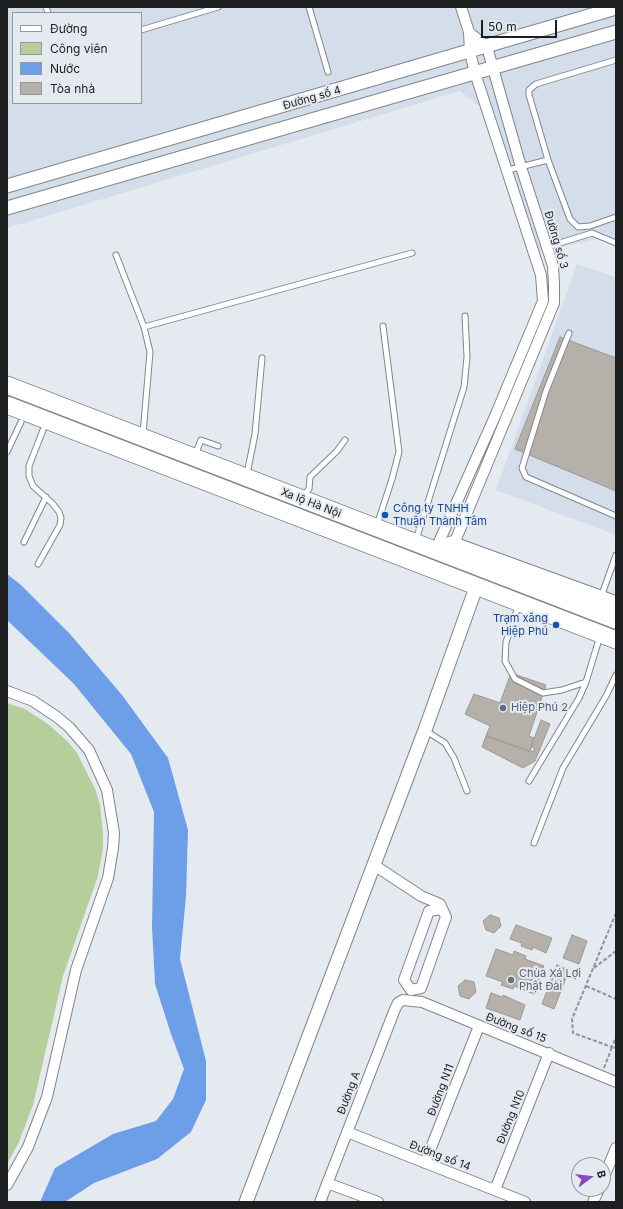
<!DOCTYPE html>
<meta charset="utf-8">
<style>
body{margin:0}
#map{position:relative;width:623px;height:1209px;overflow:hidden;background:#e5eaf0;font-family:Inter,sans-serif}
canvas{display:block}
.frame{position:absolute;inset:0;border:8px solid #1c1e20;pointer-events:none}
.legend{position:absolute;left:12px;top:12px;width:130px;height:92px;box-sizing:border-box;background:#e5eaf0;border:1px solid #95989d;margin:0;padding:5px 7px;list-style:none;font-size:12px;color:#1c1e20}
.legend li{display:flex;align-items:center;gap:8px;height:20px}
.legend b{width:20px;border:1px solid #95989d}
.north{position:absolute;left:571px;top:1157px;width:40px;height:40px;box-sizing:border-box;background:#e5eaf0;border:1px solid #95989d;border-radius:50%;rotate:75deg;font-size:11px;font-weight:700;line-height:16px;text-align:center;color:#1c1e20}
.north::after{content:'';display:block;margin:auto;width:14px;height:18px;background:#8849be;clip-path:polygon(50% 0,100% 100%,50% 72%,0 100%)}
.scale{position:absolute;left:481px;top:20px;width:76px;height:18px;box-sizing:border-box;border:2px solid #1c1e20;border-top:0;padding-left:5px;font-size:12px;line-height:14px;white-space:nowrap;color:#1c1e20;-webkit-text-stroke:3px #e5eaf0;paint-order:stroke}
</style>
<div id="map">
<canvas width="623" height="1209"></canvas>
<div class="frame"></div>
<ul class="legend">
<li><b style="height:5px;background:#fff"></b>Đường</li>
<li><b style="height:11px;background:#b6ce9a"></b>Công viên</li>
<li><b style="height:11px;background:#6c9fe7"></b>Nước</li>
<li><b style="height:11px;background:#b5b0aa"></b>Tòa nhà</li>
</ul>
<div class="north">B</div>
<div class="scale">50 m</div>
</div>
<script>
const ctx = document.querySelector('canvas').getContext('2d');
ctx.lineJoin = 'round';
function paint(path, color) {
  ctx.fillStyle = color;
  ctx.fill(path, 'evenodd');
}
function poly(rows) {
  const path = new Path2D();
  for (const r of rows) {
    path.moveTo(r[0], r[1]);
    for (let i = 2; i < r.length; i += 2) path.lineTo(r[i], r[i + 1]);
  }
  return path;
}
function stroke(path, color, width, dash) {
  ctx.strokeStyle = color;
  ctx.lineWidth = width;
  ctx.lineCap = dash ? 'butt' : 'round';
  ctx.setLineDash(dash || []);
  ctx.stroke(path);
}
function write(font, color, halo, rows, align = 'center') {
  ctx.font = font + ' Inter,sans-serif';
  ctx.lineWidth = 4;
  ctx.setLineDash([]);
  ctx.textBaseline = 'middle';
  ctx.strokeStyle = halo;
  ctx.fillStyle = color;
  for (const [text, x, y, turn = 0] of rows) {
    ctx.save();
    ctx.translate(x, y);
    ctx.rotate((+turn || 0) * Math.PI / 180);
    ctx.textAlign = isNaN(turn) ? turn : align;
    if (halo) ctx.strokeText(text, 0, 0);
    ctx.fillText(text, 0, 0);
    ctx.restore();
  }
}
paint(poly([
 [7,7,616,7,616,246,598,239,530,254,480,107,460,91,7,228],
 [13,13,141,13,141,103,13,103],
 [577,264,616,277,616,535,496,490]
]), '#d4deea');
paint(poly([
 [7,703,25,709,48,724,68,742,77,753,96,791,100,805,103,833,103,848,98,876,63,976,33,1105,19,1142,7,1164]
]), '#b6ce9a');
paint(poly([
 [7,574,21,585,70,634,122,695,168,758,188,830,186,896,180,959,206,1061,206,1100,191,1132,157,1159,94,1183,65,1202,40,1202,55,1168,113,1134,156,1121,173,1099,184,1069,171,1034,155,984,152,927,154,812,131,754,74,684,7,620]
]), '#6c9fe7');
const building = poly([
 [560,337,616,358,616,491,515,449,560,337],
 [511,673,546,685,529,736,534,738,530,752,486,736,490,726,465,714,474,694,500,703,511,673],
 [541,720,550,724,535,761,523,768,482,747,486,736,534,752,534,747,531,747,541,720],
 [490,915,499,918,501,926,494,933,486,930,483,921,490,915],
 [516,925,552,938,546,953,533,947,532,950,521,946,522,943,510,939,516,925],
 [572,935,587,941,579,964,563,958,572,935],
 [496,949,513,955,514,951,526,956,525,959,544,966,534,994,514,986,513,989,501,985,503,982,486,976,496,949],
 [557,965,569,970,554,1009,542,1004,557,965],
 [465,980,474,982,476,992,469,999,460,996,458,986,465,980],
 [491,993,502,997,503,995,525,1005,520,1020,486,1008,491,993]
]);
paint(building, '#b5b0aa');
stroke(building, '#9c9892', 1);
const service = poly([
 [46,7,48,13],
 [309,7,328,72],
 [141,30,218,7],
 [616,60,536,84,529,90,529,95,548,160,570,219,578,227,590,226,616,217],
 [508,170,548,160],
 [547,247,592,233,616,243],
 [116,255,144,327,150,352,143,434],
 [144,327,412,253],
 [569,333,546,391,522,468,526,477,616,516],
 [7,452,21,422],
 [195,455,201,440,218,446],
 [247,474,255,434,262,358],
 [302,497,309,489,310,477,337,451,345,440],
 [377,525,392,479,399,452,383,326],
 [416,540,464,387,467,357,465,316],
 [24,542,46,497],
 [38,564,60,525,61,518,59,512,53,504,33,486,29,476,29,466,43,430],
 [601,597,616,555],
 [517,610,506,642,505,661,515,679,543,693,562,690,586,682,600,636],
 [426,731,445,743,454,758,467,791],
 [529,781,579,698,586,682],
 [534,843,563,768,606,696,616,675]
]);
const minor = poly([
 [435,551,496,414,543,301,541,275,475,73,470,52,469,32,461,7],
 [451,551,554,303,554,285,553,266,521,167,487,47,469,32],
 [7,691,33,701,57,717,69,727,89,750,107,790,114,833,113,848,108,878,76,970,47,1097,28,1147,7,1185],
 [374,865,421,896,440,904,446,917,421,988,411,990],
 [411,990,404,980,429,911,441,909],
 [347,1132,525,1202],
 [425,1163,479,1026],
 [603,1179,616,1148],
 [327,1183,378,1202],
 [495,1190,549,1053],
 [320,1202,395,1009,398,1003,403,1000,422,1002,616,1082],
 [593,1202,599,1189]
]);
const tertiary = poly([
 [7,186,616,8],
 [7,208,616,32],
 [246,1202,425,730,474,593]
]);
const trunk = poly([
 [7,385,616,620],
 [7,405,616,640],
 [451,545,616,605]
]);
stroke(service, '#81868b', 7);
stroke(minor, '#81868b', 12);
stroke(tertiary, '#81868b', 15);
stroke(trunk, '#81868b', 19);
stroke(poly([
 [616,913,572,1019,573,1033,612,1047,616,1037],
 [594,968,616,951],
 [586,986,616,999],
 [604,1068,612,1047,616,1048]
]), '#909498', 2, [4, 2]);
stroke(service, '#fff', 5);
stroke(minor, '#fff', 10);
stroke(tertiary, '#fff', 13);
stroke(trunk, '#fff', 17);
for (const [x, y, r, color] of [
 [385,515,4,"#1a4fb4"],
 [556,625,4,"#1a4fb4"],
 [503,708,4,"#5c6f8a"],
 [511,980,4,"#6b7280"]
]) {
  const dot = new Path2D();
  dot.arc(x, y, r, 0, 2 * Math.PI);
  ctx.fillStyle = color;
  ctx.fill(dot);
  stroke(dot, '#e5eaf0', 1.5);
}
write('11px', '#1c1e20', '#e5eaf0', [
 ["Đường số 4",312,98,-16],
 ["Đường số 3",556,240,74],
 ["Xa lộ Hà Nội",311,503,21],
 ["Đường số 15",516,1028,21],
 ["Đường N11",441,1090,-69],
 ["Đường A",349,1093,-69],
 ["Đường N10",511,1117,-68],
 ["Đường số 14",440,1156,21]
]);
write('11px', '#164399', '#e5eaf0', [
 ["Công ty TNHH",393,509],
 ["Thuận Thành Tâm",393,522],
 ["Trạm xăng",548,619,"right"],
 ["Hiệp Phú",548,632,"right"]
], 'left');
write('11px', '#4e5e75', '#e5eaf0', [
 ["Hiệp Phú 2",511,708]
], 'left');
write('11px', '#5b616d', '#e5eaf0', [
 ["Chùa Xá Lợi",519,974],
 ["Phật Đài",519,987]
], 'left');
</script>
